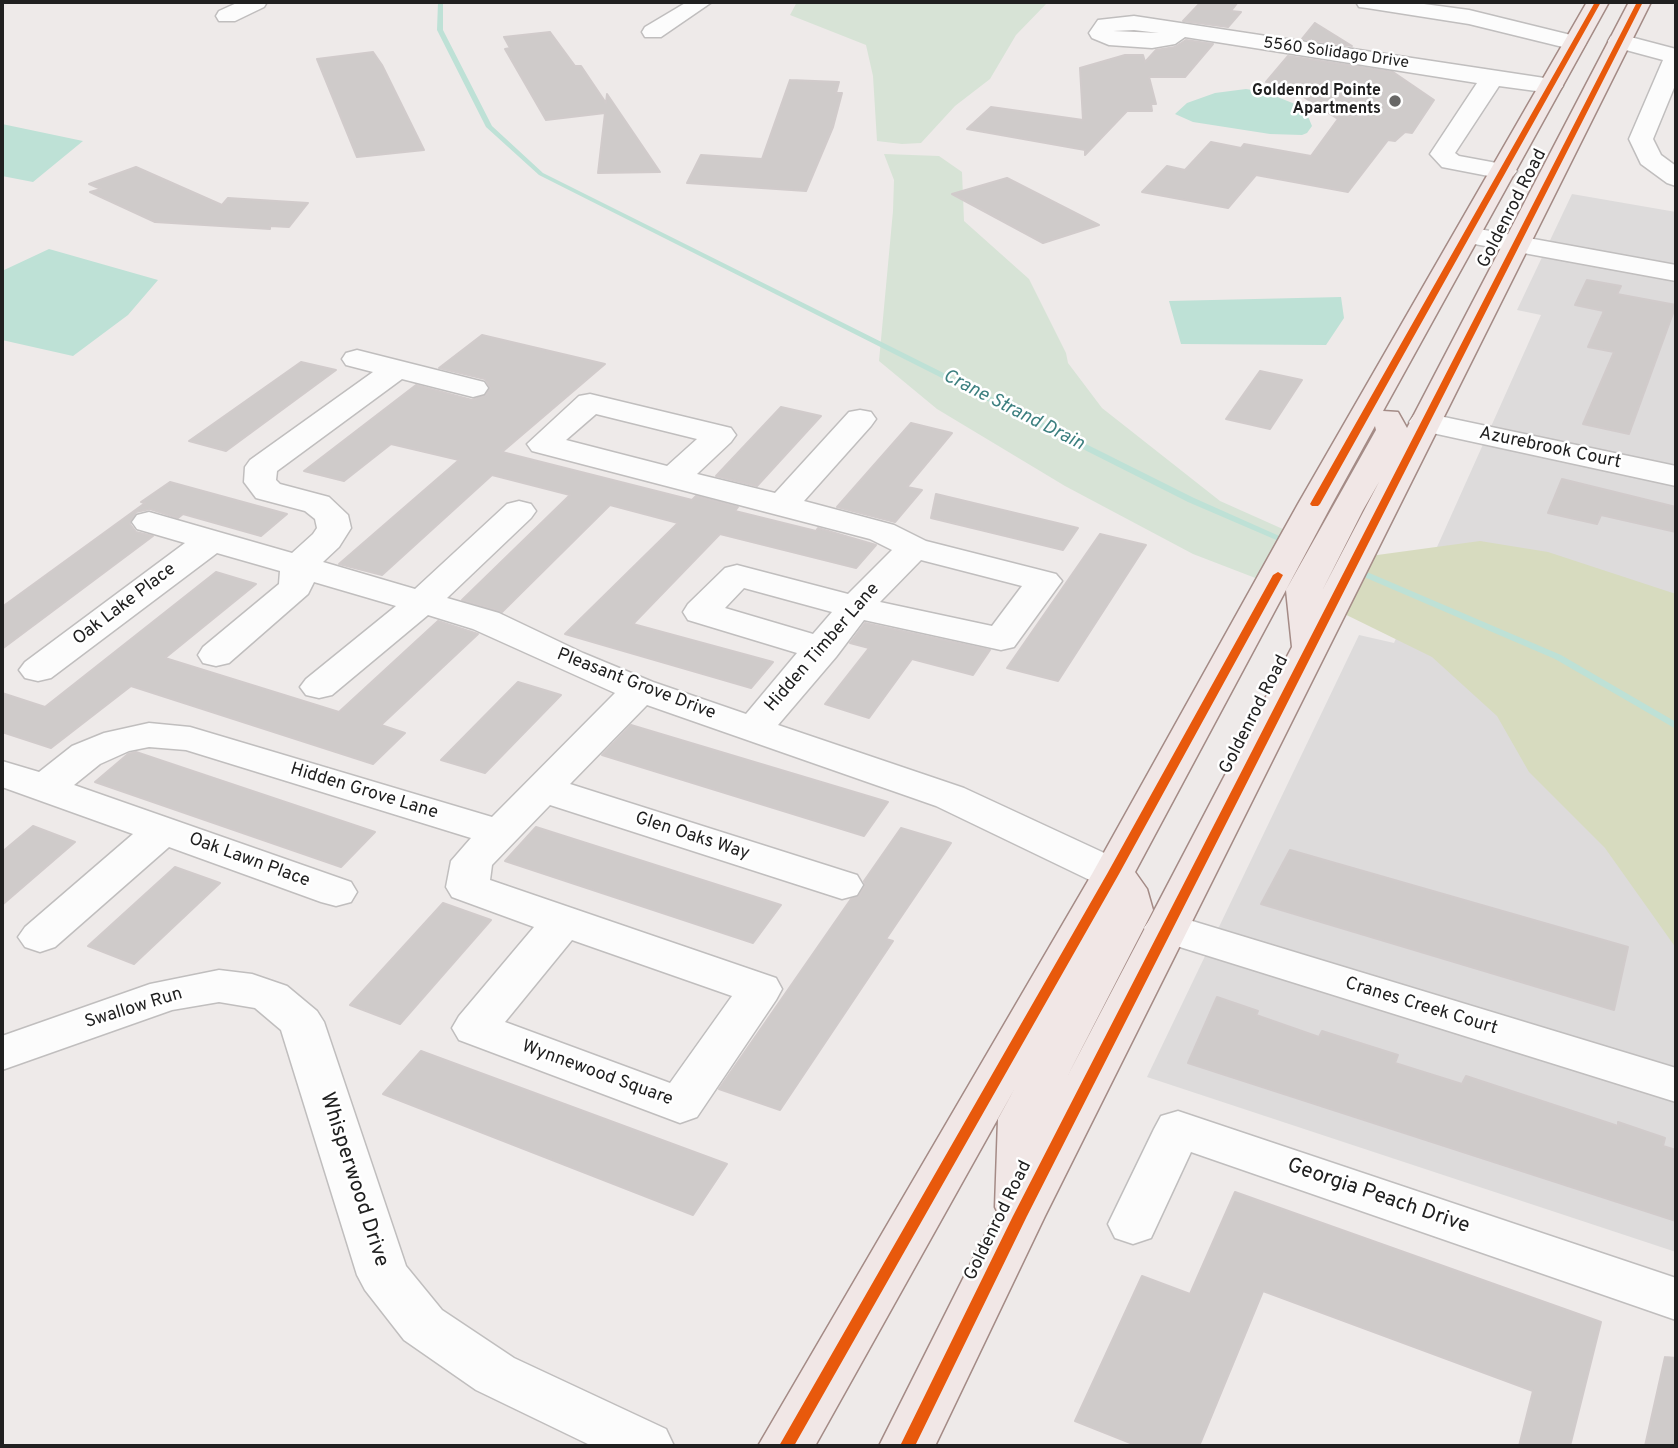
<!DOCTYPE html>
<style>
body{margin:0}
#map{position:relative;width:1678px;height:1448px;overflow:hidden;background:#eeeae9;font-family:Overpass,sans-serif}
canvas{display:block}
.frame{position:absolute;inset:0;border:4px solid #202020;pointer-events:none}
</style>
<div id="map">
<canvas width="1678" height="1448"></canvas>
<div class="frame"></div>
</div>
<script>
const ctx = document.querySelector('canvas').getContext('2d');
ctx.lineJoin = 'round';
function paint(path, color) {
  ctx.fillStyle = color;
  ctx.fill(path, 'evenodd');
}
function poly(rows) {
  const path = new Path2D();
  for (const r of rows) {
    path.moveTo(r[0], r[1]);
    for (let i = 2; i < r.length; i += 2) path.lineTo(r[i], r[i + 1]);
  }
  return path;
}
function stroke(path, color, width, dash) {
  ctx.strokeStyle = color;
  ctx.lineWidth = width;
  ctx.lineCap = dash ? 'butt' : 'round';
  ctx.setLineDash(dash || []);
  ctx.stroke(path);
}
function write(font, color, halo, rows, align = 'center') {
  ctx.font = font + ' Overpass,sans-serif';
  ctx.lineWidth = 5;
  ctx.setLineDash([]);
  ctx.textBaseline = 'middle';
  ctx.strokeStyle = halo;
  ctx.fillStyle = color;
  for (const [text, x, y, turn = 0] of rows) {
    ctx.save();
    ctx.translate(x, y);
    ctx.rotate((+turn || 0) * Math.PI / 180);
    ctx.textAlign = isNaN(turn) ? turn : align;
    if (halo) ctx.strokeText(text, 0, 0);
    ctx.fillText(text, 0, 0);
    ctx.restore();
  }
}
paint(poly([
 [1572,194,1676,212,1676,1252,1147,1077,1359,635,1394,643,1541,315,1517,310]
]), '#dddbdb');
paint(poly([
 [1480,541,1548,552,1676,594,1676,948,1605,848,1529,772,1497,716,1432,657,1316,600,1348,559]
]), '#d7dbbf');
paint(poly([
 [797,2,1048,2,1016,35,990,79,955,106,921,143,902,144,877,141,873,76,866,45,790,15],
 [884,154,939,156,962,172,964,221,1029,279,1066,353,1068,363,1102,408,1220,501,1294,534,1258,579,1193,554,1065,486,937,409,879,361,893,211,894,180]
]), '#d7e3d6');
paint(poly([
 [1246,89,1265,92,1295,104,1307,114,1312,126,1307,133,1302,135,1270,134,1193,122,1175,114,1187,103,1215,93],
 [2,124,83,141,33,182,2,176],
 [49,249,158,280,128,315,73,356,2,340,2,271],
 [1341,297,1344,318,1326,345,1181,344,1169,301]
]), '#bee1d6');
paint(poly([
 [438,2,443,2,443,30,492,126,543,173,1194,498,1295,543,1294,545,1288,545,1188,502,539,175,486,127,437,30,438,2],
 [1353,566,1561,655,1676,722,1676,729,1555,659,1350,571,1349,569,1353,566]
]), '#bee1d6');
const building = poly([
 [1201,2,1238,2,1231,11,1241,12,1228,27,1183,21,1201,2],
 [1315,23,1352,46,1302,39,1315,23],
 [550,32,575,66,581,66,606,103,607,94,660,172,598,173,605,113,546,120,505,49,510,48,504,37,550,32],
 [1186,40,1213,44,1185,77,1149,77,1156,104,1151,104,1152,111,1127,111,1085,155,1085,150,967,129,991,107,1083,120,1080,68,1125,55,1143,55,1145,62,1156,50,1175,47,1186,40],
 [373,52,382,65,424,150,357,157,317,59,373,52],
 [1288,56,1393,72,1434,100,1412,133,1405,132,1395,141,1388,140,1348,192,1256,175,1228,208,1142,192,1167,166,1185,170,1211,142,1241,148,1244,144,1311,156,1338,119,1285,85,1266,82,1288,56],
 [790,80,839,82,836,93,842,93,833,127,806,191,687,183,701,155,762,159,790,80],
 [136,167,222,205,228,198,308,203,289,227,270,226,270,229,155,222,90,192,101,189,89,184,136,167],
 [1007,178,1099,225,1043,243,952,194,1007,178],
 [1587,280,1621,286,1617,294,1676,305,1629,434,1583,424,1614,352,1588,347,1604,311,1575,305,1587,280],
 [482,335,605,364,502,452,692,500,696,496,738,507,735,511,816,531,818,528,876,545,856,568,720,534,633,624,773,662,751,688,565,634,678,523,610,505,502,612,462,600,570,495,492,475,382,575,339,564,459,460,391,444,344,481,304,471,416,385,472,400,486,395,490,387,485,379,439,368,482,335],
 [301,362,336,370,226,451,189,441,301,362],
 [1260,371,1302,380,1270,429,1226,419,1260,371],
 [781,407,821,416,757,486,716,476,781,407],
 [911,423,952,433,907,487,922,490,895,522,837,507,911,423],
 [1562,479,1676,507,1676,532,1601,515,1597,524,1548,513,1562,479],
 [170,482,287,514,261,536,183,514,178,518,150,509,136,512,130,524,136,532,153,536,2,649,2,607,145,503,141,502,170,482],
 [936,494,1078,528,1063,550,931,518,936,494],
 [1100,534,1146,545,1058,681,1007,668,1100,534],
 [216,572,256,584,165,658,339,712,438,621,478,634,381,725,405,733,373,764,131,686,51,748,2,732,2,693,45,707,216,572],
 [865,623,990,650,973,675,912,659,869,718,825,704,869,648,850,643,865,623],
 [518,682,561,695,485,773,441,760,518,682],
 [631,725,888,802,864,836,602,755,631,725],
 [136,752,375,832,341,867,95,782,128,754,136,752],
 [33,826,75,842,2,905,2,852,33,826],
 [536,827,781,905,753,943,505,861,536,827],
 [901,828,951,843,886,939,893,941,780,1110,719,1089,851,899,859,896,865,886,864,881,901,828],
 [1290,850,1628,947,1614,1010,1261,904,1290,850],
 [175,867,220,883,134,964,88,946,175,867],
 [443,903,491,920,400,1024,350,1005,443,903],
 [1217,997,1258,1011,1256,1015,1319,1037,1322,1031,1398,1055,1395,1063,1462,1084,1466,1076,1618,1126,1618,1122,1665,1138,1663,1146,1676,1150,1676,1221,1188,1063,1217,997],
 [421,1051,727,1164,693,1215,383,1094,421,1051],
 [1235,1192,1601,1322,1570,1446,1519,1446,1533,1391,1263,1291,1199,1446,1138,1446,1075,1421,1142,1276,1190,1294,1235,1192],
 [1665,1357,1676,1358,1676,1446,1645,1446,1665,1357]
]);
paint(building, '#cfcbca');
stroke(building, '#d1cbcb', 2);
const minor = poly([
 [239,2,267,2,264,7,235,21,219,21,216,16,219,11,239,2],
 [687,2,712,2,661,37,645,37,642,32,645,27,687,2],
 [1356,2,1409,2,1469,10,1583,38,1586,43,1583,48,1575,50,1469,24,1367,8,1359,7,1356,2],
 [1134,16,1551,79,1559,81,1563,86,1559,91,1551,93,1499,86,1455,153,1459,156,1513,166,1517,171,1513,176,1504,179,1442,167,1430,154,1477,83,1185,37,1175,44,1152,48,1109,45,1092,38,1089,33,1098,20,1134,16],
 [1134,30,1159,33,1113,31,1134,30],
 [1619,34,1676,49,1676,83,1653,139,1661,155,1676,166,1676,186,1667,183,1641,164,1629,139,1663,60,1611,46,1608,41,1611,36,1619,34],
 [1468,227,1676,265,1676,281,1458,241,1455,235,1458,229,1468,227],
 [357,350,484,382,488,388,484,394,473,397,402,379,277,471,276,480,280,484,329,497,348,515,351,528,339,547,323,562,415,589,507,504,519,501,531,504,536,511,531,518,447,598,499,613,583,653,653,682,746,714,797,653,688,620,683,612,688,604,725,568,737,565,848,594,892,550,870,539,532,451,527,444,579,396,590,394,731,428,736,435,731,442,697,474,775,493,849,412,860,410,871,412,876,419,871,426,804,501,894,525,926,541,1056,574,1062,581,1014,647,1001,650,864,620,836,657,778,725,964,788,1128,864,1134,874,1128,884,1113,888,1098,884,936,806,647,705,570,784,857,875,863,885,857,895,842,899,550,805,492,865,490,880,776,978,782,989,776,1000,697,1117,680,1123,459,1040,452,1028,459,1016,534,927,452,897,446,887,451,861,471,838,186,750,149,747,129,751,100,764,74,785,351,882,357,892,351,902,336,906,321,902,169,847,55,947,40,952,25,947,18,937,25,927,133,834,2,787,2,761,39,772,72,746,104,733,149,723,190,727,492,817,615,693,473,629,428,615,332,695,319,698,306,695,300,687,306,679,396,606,314,582,308,594,229,663,216,666,203,663,198,655,203,647,279,584,280,571,217,553,51,678,38,681,25,678,19,670,25,662,185,543,137,529,132,522,137,515,149,512,292,553,313,534,317,528,315,519,305,511,256,498,244,482,245,467,250,460,373,372,346,365,342,359,346,353,357,350],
 [596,414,697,439,667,466,566,440,596,414],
 [921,560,1022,586,992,626,880,602,921,560],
 [744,588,832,612,813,634,725,608,744,588],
 [572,940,732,996,670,1083,505,1022,572,940],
 [1425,413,1676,466,1676,486,1414,429,1409,422,1414,415,1425,413],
 [1166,913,1676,1068,1676,1102,1151,938,1144,928,1151,918,1166,913],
 [219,970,252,974,287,986,317,1011,324,1022,406,1266,442,1310,514,1358,666,1429,674,1446,592,1446,476,1390,404,1340,365,1290,357,1275,281,1030,255,1008,219,1002,172,1010,2,1070,2,1036,150,984,219,970],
 [1178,1111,1676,1278,1676,1320,1191,1152,1151,1238,1133,1244,1115,1238,1108,1224,1154,1129,1161,1116,1178,1111]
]);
const major = poly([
 [1587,2,1609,2,1383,411,1398,412,1407,428,1629,2,1651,2,1045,1216,935,1446,879,1446,997,1211,995,1207,998,1119,1015,1088,815,1446,758,1446,1092,874,1298,504,1587,2],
 [1375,426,1376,430,1286,590,1292,647,1067,1077,1153,910,1147,889,1135,872,1332,504,1375,426],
 [1379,482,1322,591,1363,510,1379,482]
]);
stroke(minor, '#c0bebe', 3);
stroke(major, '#a48b86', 3);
paint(minor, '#fcfcfc');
paint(major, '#f1e7e6');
paint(poly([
 [1595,2,1601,2,1320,504,1318,506,1312,506,1310,504,1595,2],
 [1637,2,1643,2,1027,1216,915,1446,900,1446,1013,1216,1637,2],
 [1278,572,1283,575,1119,874,794,1446,779,1446,1107,874,1273,575,1278,572]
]), '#e8590c');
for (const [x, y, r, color] of [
 [1395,101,7,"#686766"]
]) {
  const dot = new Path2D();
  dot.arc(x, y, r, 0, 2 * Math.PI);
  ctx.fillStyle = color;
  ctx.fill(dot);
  stroke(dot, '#fff', 2.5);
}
write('16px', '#202020', '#fff', [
 ["5560 Solidago Drive",1336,54,8]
]);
write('bold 16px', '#202020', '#fff', [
 ["Goldenrod Pointe",1381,92],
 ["Apartments",1381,110]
], 'right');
write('18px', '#202020', '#fff', [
 ["Goldenrod Road",1513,209,-63],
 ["Azurebrook Court",1550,449,12],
 ["Oak Lake Place",125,605,-37],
 ["Hidden Timber Lane",823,648,-49],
 ["Pleasant Grove Drive",636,685,21],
 ["Goldenrod Road",1255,715,-63],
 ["Hidden Grove Lane",364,792,17],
 ["Glen Oaks Way",692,837,18],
 ["Oak Lawn Place",249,861,20],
 ["Cranes Creek Court",1421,1007,17],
 ["Swallow Run",134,1009,-17],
 ["Wynnewood Square",597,1074,20],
 ["Goldenrod Road",999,1221,-64]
]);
write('italic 19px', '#3c7f7f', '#fff', [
 ["Crane Strand Drain",1013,411,27]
]);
write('21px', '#202020', '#fff', [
 ["Whisperwood Drive",353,1180,72],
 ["Georgia Peach Drive",1378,1197,19]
]);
</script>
